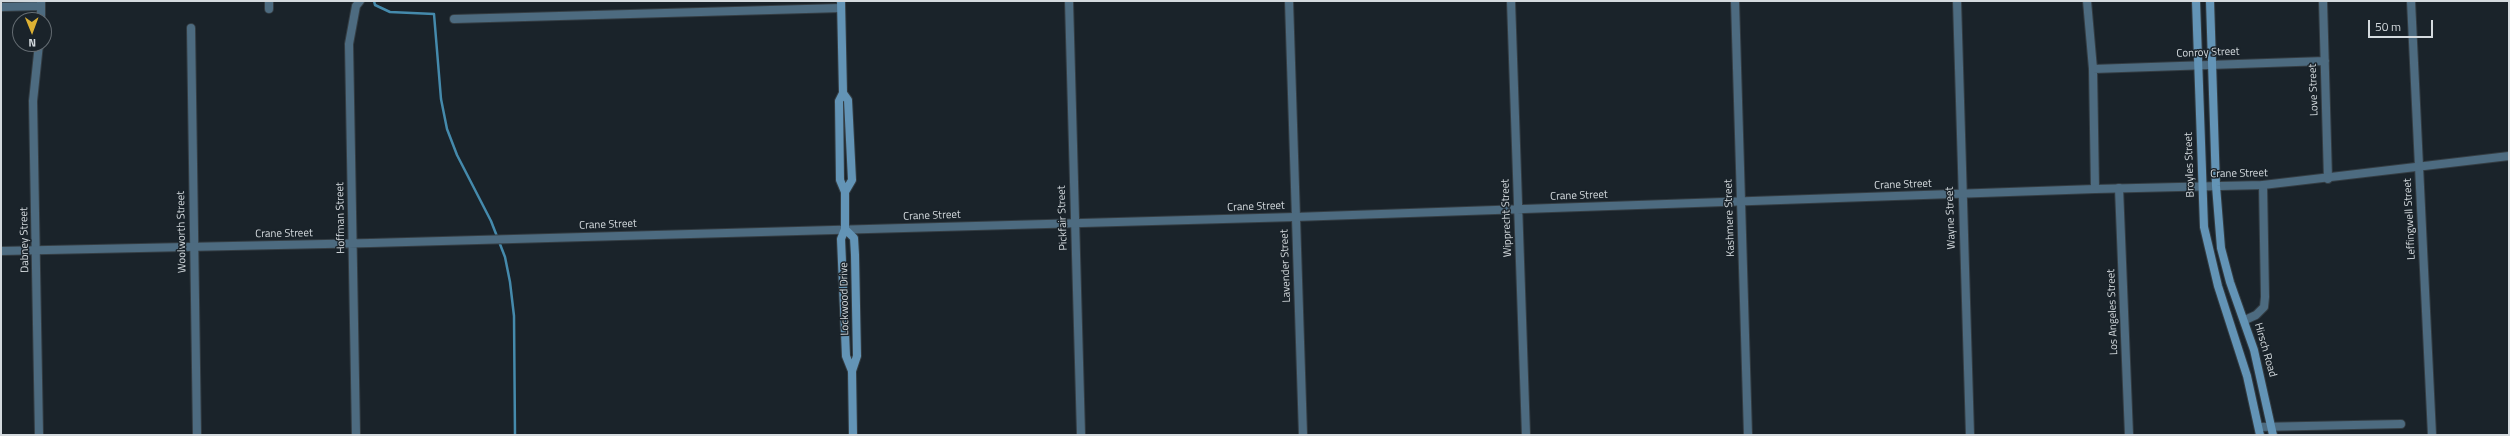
<!DOCTYPE html>
<style>
body{margin:0}
#map{position:relative;width:2510px;height:436px;overflow:hidden;background:#1a232a;font-family:"Titillium Web",sans-serif}
canvas{display:block}
.frame{position:absolute;inset:0;border:2px solid #d4dade;pointer-events:none}
.north{position:absolute;left:12px;top:12px;width:40px;height:40px;box-sizing:border-box;background:#1a232a;border:1px solid #646c72;border-radius:50%;rotate:179deg;font-size:11px;font-weight:700;line-height:16px;text-align:center;color:#d4dade}
.north::after{content:'';display:block;margin:auto;width:14px;height:18px;background:#ddb133;clip-path:polygon(50% 0,100% 100%,50% 72%,0 100%)}
.scale{position:absolute;left:2368px;top:20px;width:65px;height:18px;box-sizing:border-box;border:2px solid #d4dade;border-top:0;padding-left:5px;font-size:12px;line-height:14px;white-space:nowrap;color:#d4dade;-webkit-text-stroke:3px #1a232a;paint-order:stroke}
</style>
<div id="map">
<canvas width="2510" height="436"></canvas>
<div class="frame"></div>
<div class="north">N</div>
<div class="scale">50 m</div>
</div>
<script>
const ctx = document.querySelector('canvas').getContext('2d');
ctx.lineJoin = 'round';
function poly(rows) {
  const path = new Path2D();
  for (const r of rows) {
    path.moveTo(r[0], r[1]);
    for (let i = 2; i < r.length; i += 2) path.lineTo(r[i], r[i + 1]);
  }
  return path;
}
function stroke(path, color, width, dash) {
  ctx.strokeStyle = color;
  ctx.lineWidth = width;
  ctx.lineCap = dash ? 'butt' : 'round';
  ctx.setLineDash(dash || []);
  ctx.stroke(path);
}
function write(font, color, halo, rows, align = 'center') {
  ctx.font = font + ' "Titillium Web",sans-serif';
  ctx.lineWidth = 3;
  ctx.setLineDash([]);
  ctx.textBaseline = 'middle';
  ctx.strokeStyle = halo;
  ctx.fillStyle = color;
  for (const [text, x, y, turn = 0] of rows) {
    ctx.save();
    ctx.translate(x, y);
    ctx.rotate((+turn || 0) * Math.PI / 180);
    ctx.textAlign = isNaN(turn) ? turn : align;
    if (halo) ctx.strokeText(text, 0, 0);
    ctx.fillText(text, 0, 0);
    ctx.restore();
  }
}
stroke(poly([
 [374,1,375,5,390,12,434,14,441,99,447,129,457,155,491,221,505,257,510,282,514,316,515,435]
]), '#458aac', 2.5);
const minor = poly([
 [269,1,269,9],
 [1069,1,1081,435],
 [1289,1,1303,435],
 [1735,1,1748,435],
 [1957,1,1970,435],
 [2087,1,2093,69,2095,189],
 [2323,1,2328,179],
 [2411,1,2432,435],
 [1,7,41,6],
 [454,19,841,8],
 [41,20,41,2],
 [191,28,197,435],
 [2093,69,2325,61],
 [2119,188,2129,435],
 [2245,320,2256,315,2264,307,2265,297,2263,185],
 [2259,427,2401,424],
 [39,435,33,101,39,44]
]);
const tertiary = poly([
 [1511,1,1526,435],
 [1,251,371,243,1295,217,2095,189,2263,185,2509,156],
 [356,435,349,44,356,6,360,1]
]);
const secondary = poly([
 [841,1,843,93,839,101,840,180,845,192,845,229,841,239,846,356,852,371],
 [2196,1,2204,227,2218,286,2247,376,2260,435],
 [2210,1,2216,186,2221,248,2230,282,2254,350,2273,435],
 [843,93,848,100,852,180,845,192],
 [845,229,854,238,855,255,857,356,852,371,853,435]
]);
stroke(minor, '#343d43', 10);
stroke(tertiary, '#343d43', 10);
stroke(secondary, '#343d43', 10);
stroke(minor, '#4d6b80', 8);
stroke(tertiary, '#4d6b80', 8);
stroke(secondary, '#6394b6', 8);
write('11px', '#d4dade', '#1a232a', [
 ["Conroy Street",2208,53,-2],
 ["Love Street",2314,90,-92],
 ["Broyles Street",2190,165,-92],
 ["Crane Street",2239,174,-1],
 ["Crane Street",1903,185,-2],
 ["Crane Street",1579,196,-2],
 ["Crane Street",1256,207,-2],
 ["Crane Street",932,216,-2],
 ["Hoffman Street",341,218,-91],
 ["Pickfair Street",1063,218,-92],
 ["Wipprecht Street",1507,218,-92],
 ["Kashmere Street",1730,218,-92],
 ["Wayne Street",1951,218,-92],
 ["Leffingwell Street",2410,219,-93],
 ["Crane Street",608,225,-2],
 ["Woolworth Street",182,232,-91],
 ["Crane Street",284,234,-1],
 ["Dabney Street",25,240,-91],
 ["Lavender Street",1286,266,-92],
 ["Lockwood Drive",845,299,-91],
 ["Los Angeles Street",2113,312,-92],
 ["Hirsch Road",2265,350,74]
]);
</script>
